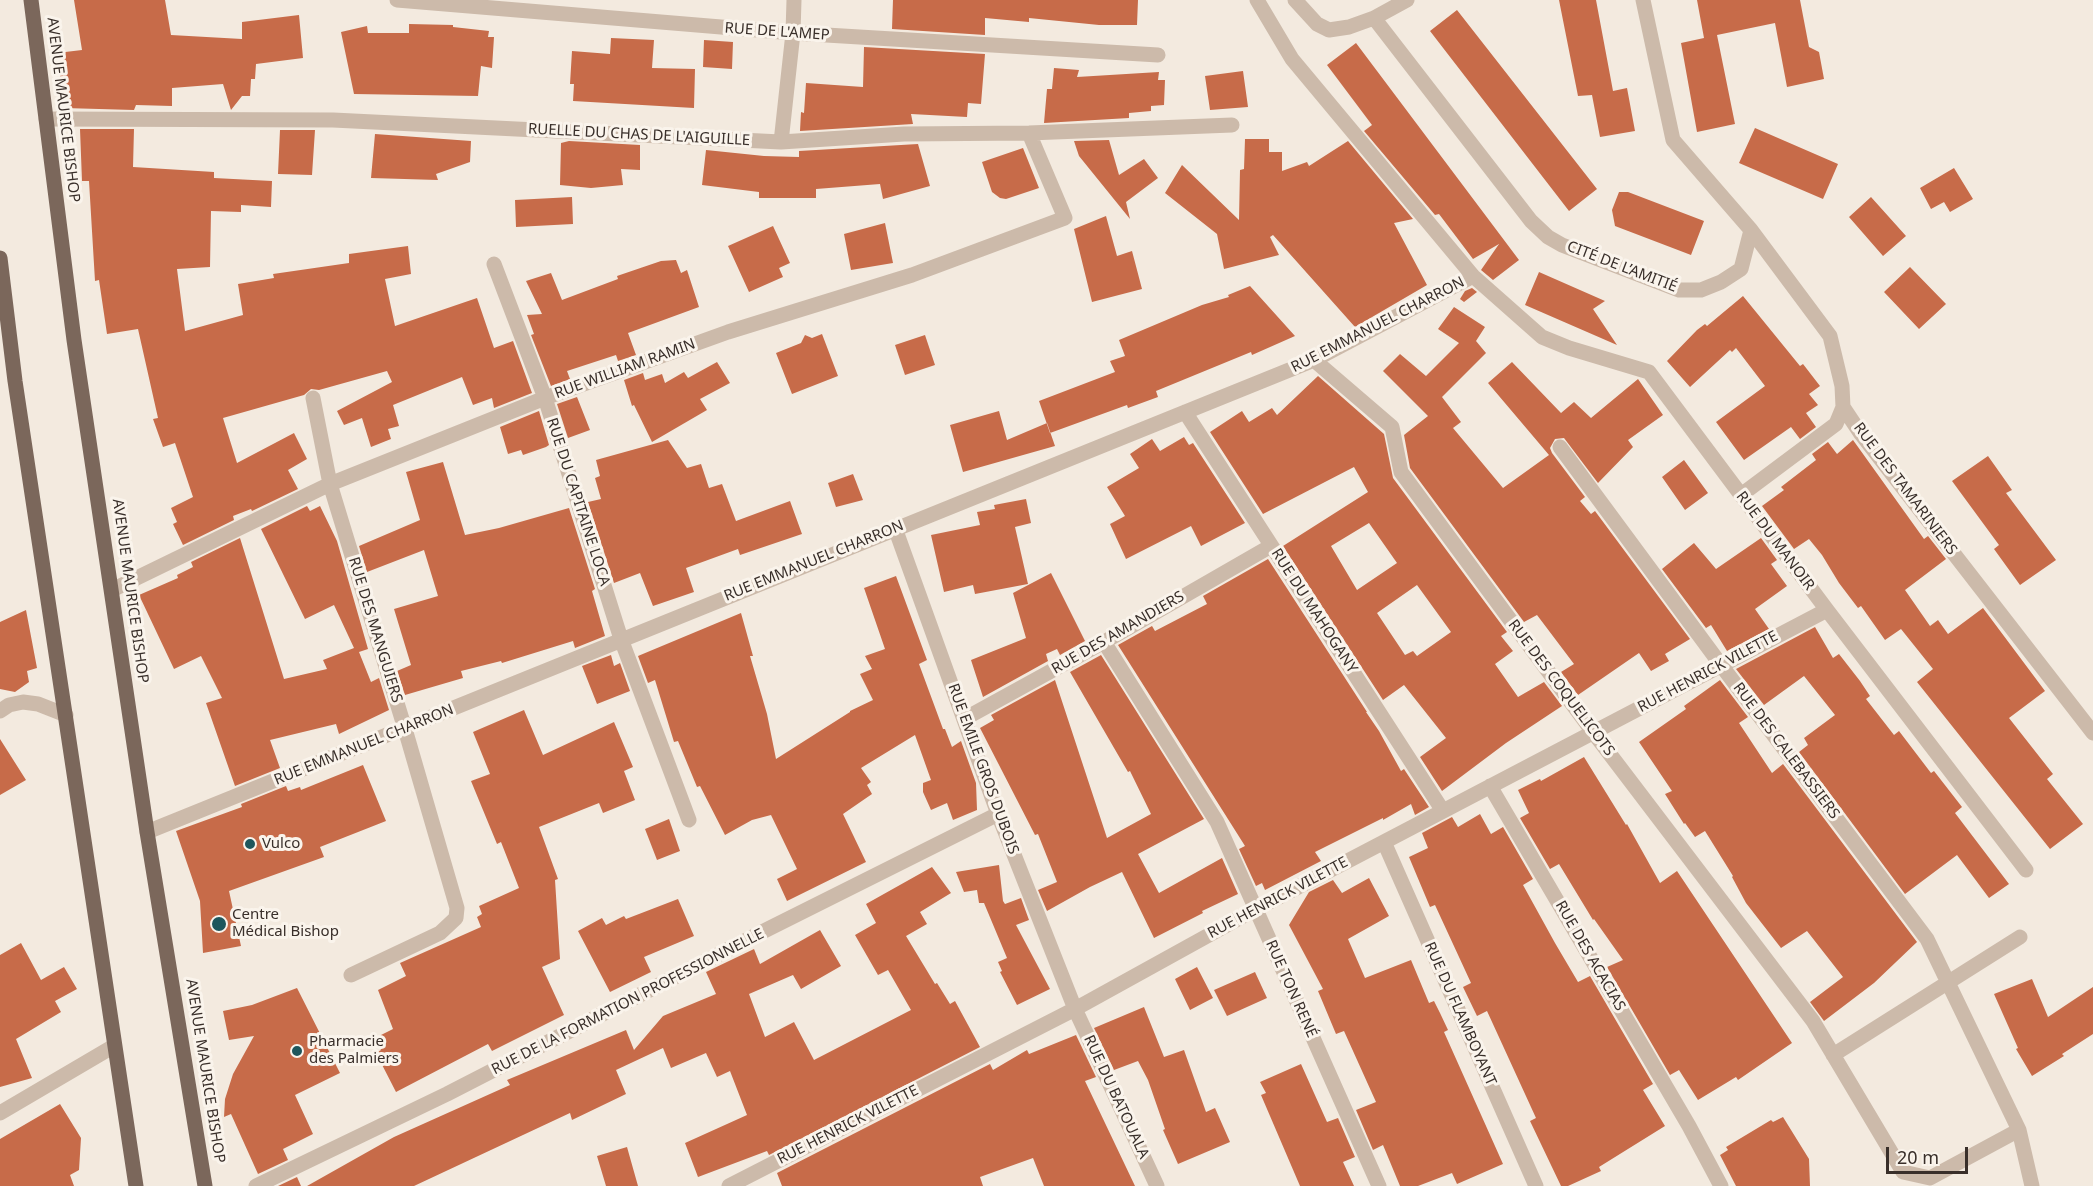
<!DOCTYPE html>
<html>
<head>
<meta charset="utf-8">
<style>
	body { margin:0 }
	#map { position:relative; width:2093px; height:1186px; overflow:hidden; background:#f3eadf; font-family:"Noto Sans",sans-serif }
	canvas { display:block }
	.scale { position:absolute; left:1886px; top:1147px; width:82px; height:27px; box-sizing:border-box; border:3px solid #392f2a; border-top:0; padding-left:8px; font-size:18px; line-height:21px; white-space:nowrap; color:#392f2a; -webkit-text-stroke:4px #faf4ec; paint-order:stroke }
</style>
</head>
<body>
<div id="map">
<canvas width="2093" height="1186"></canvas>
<div class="scale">20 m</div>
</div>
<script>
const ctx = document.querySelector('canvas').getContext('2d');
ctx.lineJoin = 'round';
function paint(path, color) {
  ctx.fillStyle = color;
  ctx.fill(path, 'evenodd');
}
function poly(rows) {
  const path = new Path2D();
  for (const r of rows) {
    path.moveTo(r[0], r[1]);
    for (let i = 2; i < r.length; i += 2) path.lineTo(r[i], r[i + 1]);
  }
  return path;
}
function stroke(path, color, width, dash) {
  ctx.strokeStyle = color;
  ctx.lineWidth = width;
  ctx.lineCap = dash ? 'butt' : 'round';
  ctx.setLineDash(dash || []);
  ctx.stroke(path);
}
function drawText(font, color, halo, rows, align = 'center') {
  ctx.font = font + ' "Noto Sans",sans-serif';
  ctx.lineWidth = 6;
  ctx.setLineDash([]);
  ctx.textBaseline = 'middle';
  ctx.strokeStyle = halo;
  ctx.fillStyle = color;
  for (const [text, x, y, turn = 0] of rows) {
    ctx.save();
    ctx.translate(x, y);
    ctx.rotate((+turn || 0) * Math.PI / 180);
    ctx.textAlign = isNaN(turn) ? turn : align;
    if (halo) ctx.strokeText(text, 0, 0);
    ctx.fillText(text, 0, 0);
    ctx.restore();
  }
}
const building = poly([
	[74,0,165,0,171,35,242,39,242,22,299,15,303,58,256,64,255,79,251,79,250,96,242,96,231,110,223,84,172,88,172,106,136,105,134,110,64,108,57,53,82,50],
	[893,0,1138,0,1137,25,1099,25,1029,18,1029,22,985,18,985,35,892,29],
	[1559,0,1596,0,1613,91,1627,88,1635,131,1600,137,1592,95,1578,96],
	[1697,0,1800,0,1809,47,1819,52,1824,79,1787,87,1775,23,1717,35,1735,124,1697,132,1681,43,1704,38],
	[1457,10,1597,189,1569,211,1430,31],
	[409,24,453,25,453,27,489,31,488,37,494,37,492,68,481,66,478,96,354,94,341,32,367,26,368,33,409,33],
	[611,38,654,40,652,68,695,69,694,108,573,101,574,84,570,84,572,51,610,54],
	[704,40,733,42,732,69,703,67],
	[1356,43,1519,260,1493,280,1481,270,1499,244,1473,259,1439,214,1435,215,1364,131,1372,125,1327,65],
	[864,47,985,54,981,104,968,103,967,117,911,114,913,124,800,131,801,112,804,113,806,83,863,87],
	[1054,68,1079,70,1077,77,1159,72,1158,80,1165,80,1164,105,1151,106,1151,111,1129,113,1129,118,1044,123,1047,89,1052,89],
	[1243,71,1248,107,1210,110,1205,76],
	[1755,128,1838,164,1823,199,1739,163],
	[80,129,134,129,133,167,214,172,214,178,272,181,271,207,241,205,241,212,211,211,210,267,177,269,185,331,243,315,238,284,274,278,273,274,349,263,349,254,408,246,411,274,385,279,395,326,477,298,494,348,513,341,532,393,494,408,492,398,473,405,462,377,393,405,399,426,388,429,391,439,371,447,362,418,344,425,337,411,392,382,387,371,319,390,311,389,304,395,223,418,237,463,294,433,307,459,288,470,298,489,252,511,251,509,233,516,234,520,183,545,173,524,177,522,171,508,193,497,175,443,163,447,153,419,158,418,138,329,107,334,99,280,95,281,89,181,82,181],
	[280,130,315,130,312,175,278,174],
	[375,134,471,141,470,162,436,174,438,180,371,178],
	[1245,139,1269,139,1269,152,1282,152,1282,171,1307,162,1309,166,1348,141,1413,219,1394,223,1427,285,1355,327,1273,235,1270,237,1279,255,1224,269,1217,234,1165,193,1182,165,1239,220,1240,170,1244,169],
	[1109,140,1119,175,1144,159,1158,178,1126,202,1130,219,1079,156,1074,141],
	[569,141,640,145,640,170,621,169,623,185,591,188,560,185,561,143],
	[918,144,930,186,883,199,880,184,816,189,816,198,759,198,759,192,702,185,706,150,764,156,799,157,799,151],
	[1023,148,1039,188,1006,199,1000,198,992,192,982,162],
	[1954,168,1973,199,1950,212,1944,202,1931,209,1920,188],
	[1619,192,1628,192,1704,221,1691,255,1615,226,1612,210],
	[572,197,573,224,516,227,515,200],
	[1871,197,1906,236,1883,256,1849,217],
	[1106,216,1117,256,1132,251,1142,289,1092,302,1074,229],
	[885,223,893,263,851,270,844,234],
	[773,226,790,263,779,268,783,277,749,292,728,246],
	[676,260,681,273,687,270,699,307,628,333,636,355,618,361,616,355,567,371,570,379,551,386,531,335,534,334,527,315,542,314,526,281,551,273,562,300,618,279,617,276,661,261],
	[1910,267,1946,304,1919,329,1884,292],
	[1539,272,1605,301,1593,309,1617,345,1525,305],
	[1250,286,1295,336,1252,355,1251,352,1156,391,1158,397,1128,408,1127,405,1050,433,1039,401,1115,372,1110,361,1125,356,1119,340,1202,305,1229,297,1228,295],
	[1472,288,1477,292,1464,302,1460,299,1465,291],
	[1743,296,1800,366,1803,364,1820,386,1809,394,1818,405,1806,413,1816,427,1800,439,1791,427,1744,460,1716,422,1765,386,1736,348,1732,352,1730,350,1690,387,1667,361,1697,330,1705,324,1707,326],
	[1454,307,1485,327,1476,341,1486,353,1442,397,1461,422,1453,428,1503,488,1549,455,1488,383,1512,362,1561,413,1574,402,1591,418,1638,379,1663,415,1628,440,1633,447,1598,483,1564,438,1555,439,1550,448,1552,453,1585,497,1580,501,1591,514,1595,511,1690,639,1665,654,1669,661,1651,671,1639,653,1578,695,1561,672,1574,664,1537,615,1524,622,1410,468,1404,435,1428,416,1383,371,1400,354,1426,376,1459,343,1438,329],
	[822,334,838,376,792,394,776,353,801,343,805,335,812,338],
	[925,335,935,365,905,375,895,345],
	[717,362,730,383,700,399,707,410,652,442,634,405,632,406,624,380,643,373,645,380,662,374,665,383,684,372,688,378],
	[1318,376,1384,434,1393,478,1507,632,1501,636,1513,651,1495,664,1518,697,1544,682,1562,706,1506,743,1442,791,1420,757,1446,738,1404,685,1383,700,1283,546,1368,492,1354,467,1263,514,1210,432,1242,411,1249,422,1272,408,1277,415],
	[1369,523,1397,563,1357,590,1331,546],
	[1417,585,1451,632,1417,656,1413,651,1405,655,1377,613],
	[577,397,590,430,568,438,557,404],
	[539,411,549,445,546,447,523,455,521,450,508,454,500,427],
	[999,411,1007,440,1047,423,1055,446,963,472,950,425],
	[1184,437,1189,445,1193,443,1245,523,1201,546,1191,526,1126,559,1110,524,1125,516,1107,487,1139,468,1130,454,1152,439,1160,451],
	[668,440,687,468,701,464,709,488,722,484,736,521,790,501,802,534,740,555,738,549,686,568,694,592,653,606,640,573,614,583,588,502,601,499,595,478,600,476,596,460],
	[1853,440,1924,539,1928,536,1946,559,1905,590,1930,626,1938,620,1948,634,1983,608,2045,691,2009,718,2053,774,2047,779,2083,824,2050,849,1917,682,1933,669,1901,629,1885,640,1861,606,1858,608,1839,583,1822,555,1809,539,1794,549,1762,506,1784,490,1781,487,1816,460,1812,454,1828,442,1837,454],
	[1988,456,2012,490,2006,493,2056,560,2020,585,1994,549,1999,545,1952,481],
	[1684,460,1708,493,1685,510,1662,477],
	[443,462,465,535,499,528,569,508,595,589,592,591,605,636,575,648,573,641,502,663,501,661,461,671,463,678,405,695,397,671,411,665,394,609,438,596,424,550,367,572,359,546,420,520,406,472],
	[853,474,863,500,836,507,828,483],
	[1026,499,1031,523,1015,527,1028,584,975,594,973,585,944,592,931,535,980,525,977,512,995,509,994,505],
	[307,506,310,511,320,506,337,541,368,649,359,652,371,682,379,678,389,710,339,734,336,724,270,740,280,768,235,786,206,703,222,698,201,656,174,669,139,595,178,578,177,575,193,567,191,562,240,538,284,679,327,669,323,660,354,648,334,605,305,619,261,529],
	[1761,538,1777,560,1771,564,1787,586,1755,609,1769,629,1727,651,1711,625,1706,628,1662,569,1694,543,1716,569],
	[1268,559,1367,712,1366,712,1379,731,1401,771,1404,769,1429,807,1415,815,1411,804,1383,820,1383,818,1315,852,1321,861,1265,890,1262,883,1256,886,1239,849,1245,846,1118,645,1152,626,1155,631,1207,604,1203,596],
	[1051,573,1085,641,1060,655,1057,649,1046,654,1048,661,983,697,971,660,1026,638,1013,593],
	[896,576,927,660,919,664,943,729,945,729,952,747,961,741,976,783,977,810,953,820,947,803,931,810,923,792,923,783,931,780,915,735,861,768,871,782,867,785,872,794,843,814,866,862,787,901,777,879,797,869,771,815,752,820,725,835,700,786,697,787,678,741,674,742,655,680,648,683,638,656,741,613,753,656,750,656,767,714,776,759,850,712,850,711,873,700,860,674,872,669,865,656,885,649,864,588],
	[26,610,37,668,27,671,29,682,15,692,0,689,0,622],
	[1815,627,1833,658,1839,654,1860,681,1870,696,1866,699,1894,735,1899,731,1931,773,1934,771,1962,807,1955,813,2009,884,1989,898,1957,855,1905,894,1799,752,1808,745,1804,738,1835,715,1804,676,1764,705,1736,669],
	[611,655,614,666,620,663,630,691,597,704,582,666],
	[1101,655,1204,819,1138,854,1159,893,1222,858,1238,894,1202,911,1203,913,1154,938,1122,872,1090,887,1047,911,1038,890,1057,882,1038,834,1035,835,980,728,994,720,991,715,1055,680,1107,838,1151,814,1130,771,1128,772,1070,672],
	[1720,680,1748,717,1739,723,1772,773,1783,764,1917,942,1874,983,1824,1021,1810,1002,1843,977,1807,931,1781,948,1746,903,1732,877,1733,876,1705,831,1695,837,1685,823,1684,824,1665,794,1672,791,1639,742,1686,709,1684,706],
	[524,710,543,755,614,722,633,767,624,771,635,800,603,813,599,803,539,827,558,879,555,880,560,959,542,967,564,1015,492,1051,488,1044,396,1092,376,1053,381,1050,375,1038,393,1029,378,990,406,976,400,963,481,927,477,917,482,914,479,906,519,888,501,842,497,844,471,781,490,774,473,732],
	[0,739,26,780,0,795],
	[1584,757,1626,825,1627,824,1660,883,1677,871,1792,1043,1738,1080,1736,1077,1698,1100,1679,1070,1670,1075,1607,967,1623,960,1594,919,1593,920,1559,864,1550,869,1520,818,1529,813,1518,790,1540,779,1541,781],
	[363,765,386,821,320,847,324,857,229,891,241,946,203,953,200,901,176,831,242,807,241,804,286,786,288,791,300,787,301,790],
	[1480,814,1491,834,1503,827,1533,879,1523,885,1555,943,1578,982,1590,976,1653,1084,1643,1090,1665,1126,1599,1167,1601,1171,1568,1186,1561,1186,1530,1121,1536,1118,1487,1011,1477,1016,1463,987,1471,983,1435,905,1430,907,1409,857,1428,848,1422,833,1452,817,1458,827],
	[669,819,680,851,657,860,645,829],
	[999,865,1003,901,1005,904,1021,898,1029,920,1016,925,1050,989,1017,1005,1000,972,1002,971,998,962,1007,958,984,903,979,903,977,890,964,892,956,872],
	[932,867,951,893,920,912,927,924,906,936,935,984,937,983,950,1004,955,1001,980,1047,769,1155,767,1151,698,1177,685,1143,747,1115,730,1071,717,1077,706,1053,671,1068,663,1048,616,1070,626,1094,572,1120,570,1113,414,1186,307,1186,394,1137,510,1085,507,1080,626,1030,634,1050,663,1016,716,994,706,972,754,949,760,964,820,930,841,966,801,989,793,975,749,994,765,1037,794,1022,814,1060,911,1010,888,970,878,975,855,935,876,923,866,904],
	[1369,878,1389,916,1348,939,1365,978,1411,960,1429,1003,1434,1001,1440,1013,1448,1030,1444,1032,1503,1164,1457,1184,1452,1173,1418,1186,1400,1186,1383,1145,1373,1150,1356,1110,1376,1102,1344,1031,1336,1034,1318,991,1323,989,1289,925,1309,892,1333,880,1342,893],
	[678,899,694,936,644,957,651,972,610,992,578,931,602,918,606,925,624,916,626,919],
	[21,943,41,980,64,967,77,989,55,1001,61,1012,16,1039,32,1078,0,1087,0,955],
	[1197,967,1213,998,1190,1010,1175,979],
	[1255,972,1267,998,1227,1016,1214,990],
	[2032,979,2048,1017,2093,987,2093,1034,2062,1054,2064,1056,2032,1076,2016,1049,2018,1048,1994,994],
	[297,988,340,1073,295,1095,313,1134,283,1149,288,1160,258,1174,231,1114,224,1117,225,1099,233,1074,254,1036,229,1040,223,1011,252,1005],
	[1144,1007,1164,1057,1184,1050,1206,1112,1215,1108,1230,1142,1178,1164,1163,1130,1165,1129,1148,1080,1138,1061,1114,1070,1094,1028],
	[1076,1035,1096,1077,1085,1081,1135,1186,1044,1186,1033,1158,980,1177,983,1186,782,1186,777,1173,990,1064,993,1070,1027,1050,1029,1054],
	[1301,1064,1327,1122,1338,1118,1355,1157,1343,1162,1354,1186,1300,1186,1261,1095,1266,1093,1260,1082],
	[60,1104,81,1138,79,1170,70,1175,74,1186,0,1186,0,1139],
	[1783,1117,1809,1159,1810,1186,1736,1186,1720,1155,1728,1150,1726,1147,1771,1120,1773,1122],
	[627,1147,638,1186,606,1186,597,1156],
	[297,1177,301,1186,278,1186]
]);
const minor = poly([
	[397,0,793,33,1158,55],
	[1257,0,1292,59,1473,276,1542,337,1569,348,1649,372,1827,610,2026,870],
	[1295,0,1317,24,1329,30,1349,27,1374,18],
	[1407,0,1374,18,1531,221,1548,237,1562,245,1679,290,1701,290,1721,282,1741,269,1751,230,1673,140,1643,0],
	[46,119,333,120,781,142,904,134,1029,133,1232,125],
	[781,142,793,33,794,0],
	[1751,230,1830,336,1842,386,1843,407,1861,434,2093,733],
	[494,264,545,398,621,639,689,820],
	[1314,360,1392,427,1401,472,1593,732,1813,1021,1903,1172,1930,1178,2019,1130],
	[313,398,330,484,405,729,457,908,456,918,440,933,351,975],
	[1185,412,1443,811],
	[1560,447,1721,665,1927,939,2019,1130,2032,1186],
	[1741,495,1836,424,1843,407],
	[895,528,998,814,1075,1009,1157,1186],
	[112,590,330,484,545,398,728,332,912,275,1065,218,1029,133],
	[1104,642,1217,822,1379,1186],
	[0,711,9,705,23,702,38,704,66,715],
	[964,719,1104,642,1271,546],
	[1490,786,1689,1126,1721,1186],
	[147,832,1314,360,1473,276],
	[1384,842,1536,1186],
	[1833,1055,2020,937],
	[0,1113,114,1046],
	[256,1186,447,1094,768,929,998,814],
	[729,1186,1075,1009,1256,909,1827,610]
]);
const primary = poly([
	[31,0,74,340,147,832,205,1186],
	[0,258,15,381,136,1186]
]);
const markers = [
	[250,844,6,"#1e565c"],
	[219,924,8,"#1e565c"],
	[297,1051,6,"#1e565c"]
];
const streetNames = [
	["RUE DE L'AMEP",777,32,4],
	["AVENUE MAURICE BISHOP",63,110,83],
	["RUELLE DU CHAS DE L'AIGUILLE",639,135,3],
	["CITÉ DE L’AMITIÉ",1622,267,21],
	["RUE EMMANUEL CHARRON",1378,325,-27],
	["RUE WILLIAM RAMIN",625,369,-20],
	["RUE DES TAMARINIERS",1905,489,53],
	["RUE DU CAPITAINE LOCA",578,502,72],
	["RUE DU MANOIR",1775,541,53],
	["RUE EMMANUEL CHARRON",814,561,-22],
	["AVENUE MAURICE BISHOP",130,591,82],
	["RUE DU MAHOGANY",1314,611,57],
	["RUE DES MANGUIERS",375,630,73],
	["RUE DES AMANDIERS",1118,633,-30],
	["RUE HENRICK VILETTE",1708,672,-28],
	["RUE DES COQUELICOTS",1561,688,53],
	["RUE EMMANUEL CHARRON",364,745,-22],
	["RUE DES CALEBASSIERS",1786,751,53],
	["RUE EMILE GROS DUBOIS",983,769,70],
	["RUE HENRICK VILETTE",1278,898,-28],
	["RUE DES ACACIAS",1590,956,60],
	["RUE TON RENÉ",1291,989,66],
	["RUE DE LA FORMATION PROFESSIONNELLE",628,1002,-27],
	["RUE DU FLAMBOYANT",1460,1014,66],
	["AVENUE MAURICE BISHOP",205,1071,81],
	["RUE DU BATOUALA",1116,1097,65],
	["RUE HENRICK VILETTE",848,1125,-27]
];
const poiNames = [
	["Vulco",262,844],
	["Centre",232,915],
	["Médical Bishop",232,932],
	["Pharmacie",309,1042],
	["des Palmiers",309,1059]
];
paint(building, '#c76b49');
stroke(minor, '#ccbaaa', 15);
stroke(primary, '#7b675b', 15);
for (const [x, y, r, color] of markers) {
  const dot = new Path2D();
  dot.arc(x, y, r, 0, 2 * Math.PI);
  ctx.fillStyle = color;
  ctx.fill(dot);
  stroke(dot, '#faf4ec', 2);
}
drawText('15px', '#392f2a', '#faf4ec', streetNames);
drawText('15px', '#392f2a', '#faf4ec', poiNames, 'left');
</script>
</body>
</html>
